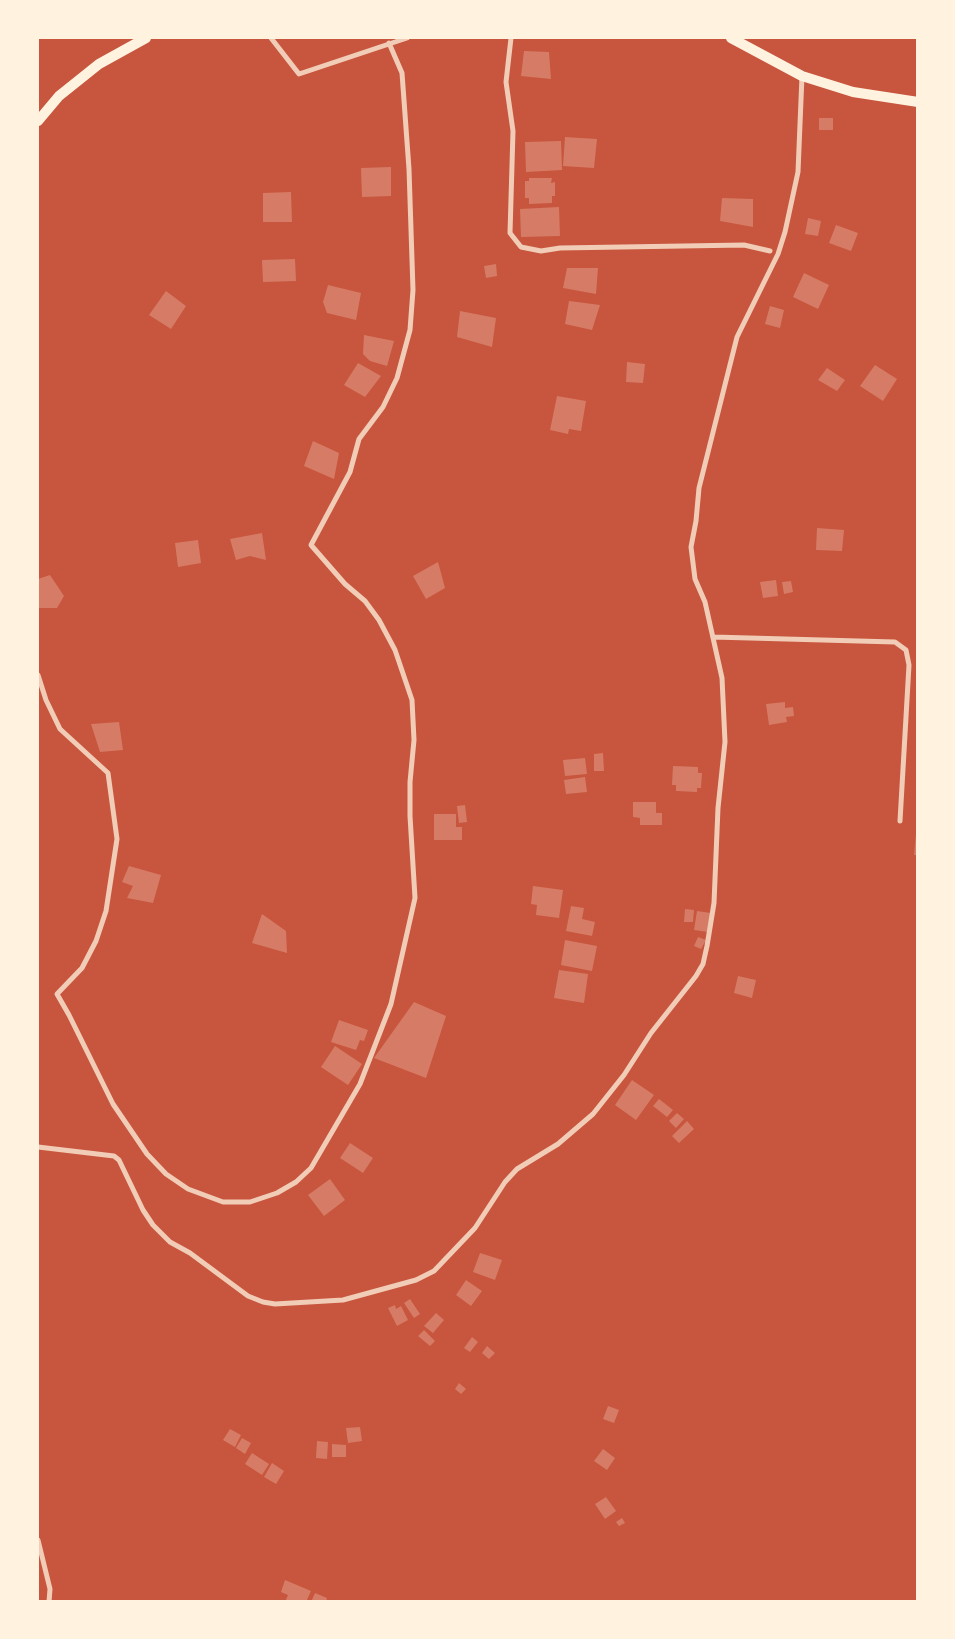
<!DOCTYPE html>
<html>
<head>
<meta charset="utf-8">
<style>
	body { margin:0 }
	#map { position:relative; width:955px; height:1639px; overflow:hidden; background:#c8553d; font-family:"Noto Serif",serif }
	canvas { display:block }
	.frame { position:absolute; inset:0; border:39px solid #fff3e0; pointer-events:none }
</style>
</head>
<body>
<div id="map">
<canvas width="955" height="1639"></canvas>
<div class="frame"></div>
</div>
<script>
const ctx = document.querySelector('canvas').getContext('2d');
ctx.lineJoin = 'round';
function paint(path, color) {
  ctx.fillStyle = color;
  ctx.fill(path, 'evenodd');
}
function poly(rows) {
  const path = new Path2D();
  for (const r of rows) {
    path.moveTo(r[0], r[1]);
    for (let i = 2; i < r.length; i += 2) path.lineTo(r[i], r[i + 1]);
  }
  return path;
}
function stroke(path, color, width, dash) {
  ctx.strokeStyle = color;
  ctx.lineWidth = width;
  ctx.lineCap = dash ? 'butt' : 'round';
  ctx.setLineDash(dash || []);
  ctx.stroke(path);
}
const building = poly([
	[524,51,549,52,551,79,521,76],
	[819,118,833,118,833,130,819,130],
	[565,137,597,139,594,168,563,166],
	[561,141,562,170,526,172,525,142],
	[391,167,391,196,362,197,361,168],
	[529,178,552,178,551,183,555,182,555,196,552,196,552,203,529,204,529,198,525,198,525,181,529,181],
	[291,192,292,222,263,222,263,193],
	[722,198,753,199,753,227,720,221],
	[559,207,560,236,521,237,520,209],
	[808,218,821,221,818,236,805,234],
	[836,225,858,233,851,251,829,243],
	[295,259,296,281,263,282,262,260],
	[496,264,497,276,486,278,484,266],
	[567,268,598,268,596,294,563,288],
	[804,273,829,285,818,309,793,297],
	[328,285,361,293,356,320,327,313,323,302],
	[166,291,186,306,171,329,149,315],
	[569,301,600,305,592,330,565,324],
	[770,306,784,310,780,328,765,324],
	[460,311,496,318,492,347,457,337],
	[364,335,394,341,387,366,370,361,363,354],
	[627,362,645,364,643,383,626,382],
	[358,363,381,376,365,397,344,385],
	[875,365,897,379,883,401,860,386],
	[827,368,845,380,837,391,818,380],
	[557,396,586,401,581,431,569,429,568,434,550,430],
	[313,441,339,453,334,479,304,466],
	[817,528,844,530,842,551,816,550],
	[262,533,266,560,250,556,236,560,230,539],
	[198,540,201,563,178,567,175,543],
	[438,562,445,588,426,599,413,576],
	[50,575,64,596,57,608,38,608,38,579],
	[776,580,778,596,763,598,760,582],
	[791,581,793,592,784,594,782,582],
	[785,702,785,708,793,707,794,716,786,717,787,722,769,725,766,704],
	[119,722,123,750,100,752,91,724],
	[603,753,604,771,594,771,594,754],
	[585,758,587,774,565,776,563,760],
	[673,766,698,767,698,773,702,773,701,788,697,788,697,792,676,791,676,785,672,785],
	[585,777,587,792,566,794,564,780],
	[633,802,656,802,656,813,662,813,662,825,640,825,640,818,633,817],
	[465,805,467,822,459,823,457,806],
	[434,814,456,814,456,827,462,827,462,840,434,840],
	[916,834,918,834,918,855,914,855],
	[129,866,161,875,153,903,127,898,133,886,122,882],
	[533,886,563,890,559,918,536,915,537,905,531,904],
	[571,906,584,908,582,919,595,922,592,936,566,931],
	[685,909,694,910,693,922,684,922],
	[697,911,711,913,708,932,694,930],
	[262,914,286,931,287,953,252,943],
	[698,937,706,940,701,949,694,946],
	[565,940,597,946,592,971,561,965],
	[559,970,588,974,584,1003,554,998],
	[738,976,756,980,752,998,734,993],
	[414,1002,446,1016,426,1078,374,1058],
	[339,1020,368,1030,364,1041,360,1040,356,1050,331,1042],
	[335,1046,362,1064,348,1085,321,1067],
	[632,1080,654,1095,636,1120,615,1105],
	[659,1099,673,1110,667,1117,653,1106],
	[677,1113,684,1119,676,1128,669,1121],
	[687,1121,694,1129,679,1143,672,1136],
	[350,1143,373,1158,363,1173,340,1158],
	[330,1179,345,1200,324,1216,308,1195],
	[480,1253,502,1260,495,1280,473,1272],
	[466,1280,482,1291,471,1306,456,1295],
	[410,1299,420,1314,414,1318,404,1303],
	[395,1305,396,1309,401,1306,408,1320,397,1326,388,1308],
	[436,1313,444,1320,433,1333,424,1326],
	[424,1330,435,1341,430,1346,418,1336],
	[472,1337,478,1342,470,1352,464,1348],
	[487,1346,495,1353,489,1359,482,1353],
	[459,1383,466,1389,461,1394,455,1389],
	[608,1406,619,1410,614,1423,603,1419],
	[360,1427,362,1441,348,1443,346,1428],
	[230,1429,241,1435,235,1447,223,1440],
	[242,1438,251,1443,245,1454,236,1448],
	[317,1441,328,1442,327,1459,316,1458],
	[332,1444,346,1445,346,1457,332,1457],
	[603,1449,615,1458,607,1470,594,1461],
	[252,1453,269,1464,262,1475,245,1464],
	[272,1463,284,1471,276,1484,264,1477],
	[606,1497,616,1511,605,1519,595,1504],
	[622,1518,625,1523,619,1526,616,1522],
	[285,1580,311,1591,306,1602,285,1602,288,1595,281,1592],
	[315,1593,327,1598,326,1602,311,1602]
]);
const minor = poly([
	[271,38,299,74,407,38],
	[511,38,506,82,513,131,510,233,521,247,541,251,560,248,744,245,770,251],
	[713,637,895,642,906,650,909,665,900,821],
	[38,675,46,700,60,729,108,773,117,839,106,911,96,941,82,968,57,994,69,1015,113,1104,147,1154,166,1174,188,1189,223,1202,250,1202,277,1193,296,1182,311,1168,360,1084,391,1004,415,898,410,816,410,782,414,740,412,700,395,650,379,620,365,601,345,584,311,545,350,472,359,439,383,407,397,378,410,330,413,290,409,169,402,73,389,43],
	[38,1147,114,1156,119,1160,143,1210,153,1225,170,1242,190,1253,248,1296,263,1302,275,1304,343,1300,416,1280,434,1271,475,1228,505,1182,517,1169,558,1144,593,1114,624,1075,651,1033,696,976,703,964,707,946,714,903,718,808,725,742,722,678,705,602,695,579,691,547,696,521,699,488,737,337,778,254,785,232,798,172,802,76],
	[38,1540,50,1589,49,1602]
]);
const secondary = poly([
	[731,38,802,76,853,92,918,102],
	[38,121,59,96,99,64,146,38]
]);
paint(building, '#d67c66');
stroke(minor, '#f1ccb7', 5);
stroke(secondary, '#fff3e0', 10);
</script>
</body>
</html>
